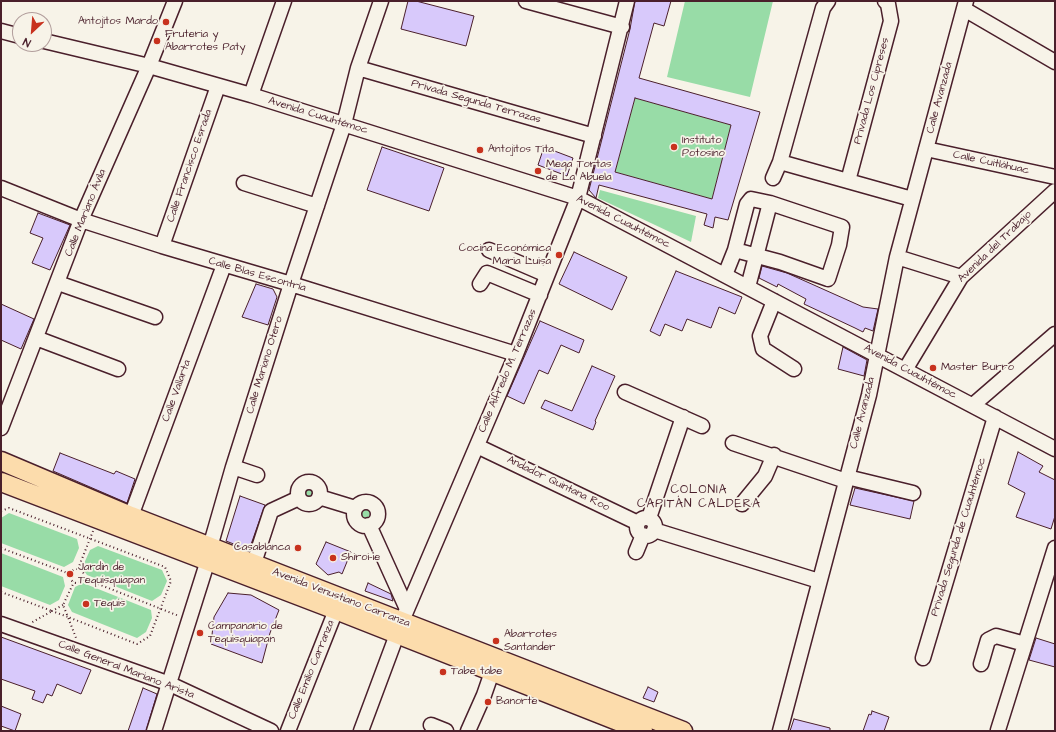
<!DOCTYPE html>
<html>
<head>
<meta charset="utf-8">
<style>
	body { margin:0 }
	#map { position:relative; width:1056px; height:732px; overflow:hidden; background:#f7f3e8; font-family:"Architects Daughter",sans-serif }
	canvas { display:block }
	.frame { position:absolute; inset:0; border:2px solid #4a1f2b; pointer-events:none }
	.north { position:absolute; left:12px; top:12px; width:40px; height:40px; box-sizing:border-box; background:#f7f3e8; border:1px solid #b29e9c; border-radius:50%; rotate:206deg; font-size:11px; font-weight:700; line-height:16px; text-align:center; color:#4a1f2b }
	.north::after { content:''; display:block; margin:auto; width:14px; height:18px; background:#c8321e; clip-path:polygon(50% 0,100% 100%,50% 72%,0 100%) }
</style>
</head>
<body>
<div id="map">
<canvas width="1056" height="732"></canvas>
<div class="frame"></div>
<div class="north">N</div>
</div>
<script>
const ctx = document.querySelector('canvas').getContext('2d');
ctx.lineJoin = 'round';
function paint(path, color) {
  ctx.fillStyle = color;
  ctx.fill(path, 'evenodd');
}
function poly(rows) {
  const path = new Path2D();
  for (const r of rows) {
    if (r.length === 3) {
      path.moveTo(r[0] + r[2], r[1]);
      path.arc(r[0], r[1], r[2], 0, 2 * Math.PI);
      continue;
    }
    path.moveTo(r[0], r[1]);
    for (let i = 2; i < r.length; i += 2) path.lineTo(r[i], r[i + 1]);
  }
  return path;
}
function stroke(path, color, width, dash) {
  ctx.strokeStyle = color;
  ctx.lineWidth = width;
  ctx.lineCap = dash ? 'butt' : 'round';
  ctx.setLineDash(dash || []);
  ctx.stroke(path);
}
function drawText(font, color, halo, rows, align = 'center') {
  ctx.font = font + ' "Architects Daughter",sans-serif';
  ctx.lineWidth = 3.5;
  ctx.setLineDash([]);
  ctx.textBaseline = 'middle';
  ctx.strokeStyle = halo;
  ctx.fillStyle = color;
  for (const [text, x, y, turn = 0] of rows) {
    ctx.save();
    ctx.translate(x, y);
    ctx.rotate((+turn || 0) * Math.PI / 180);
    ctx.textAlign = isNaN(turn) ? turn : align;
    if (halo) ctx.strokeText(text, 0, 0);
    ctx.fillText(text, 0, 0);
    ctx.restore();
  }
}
const green = poly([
	[685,1,773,1,750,97,667,77],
	[635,98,731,125,712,199,615,172],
	[600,190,696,216,691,242,598,198],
	[309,493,9],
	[366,513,9],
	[9,513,77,539,79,548,73,562,64,567,1,543,1,518],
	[98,546,162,570,167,581,161,595,152,601,87,575,82,568,90,550],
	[1,553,63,577,65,586,59,600,50,605,1,586],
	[83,583,151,610,152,618,146,632,137,638,72,612,68,605,75,587]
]);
const building = poly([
	[408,1,416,1,474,16,466,46,401,29,408,1],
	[635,1,671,1,664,26,654,23,639,78,760,112,728,220,715,217,713,228,704,225,707,214,599,185,596,198,589,190,630,29,635,1],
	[635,98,731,125,712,199,615,172,635,98],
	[382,147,444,168,429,211,367,190,382,147],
	[544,147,573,158,567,176,538,165,544,147],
	[38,213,70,225,50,270,32,263,43,238,30,233,38,213],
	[574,252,627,277,612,310,559,284,574,252],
	[762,266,787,273,863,307,878,309,873,331,865,328,863,332,855,328,804,304,806,299,778,284,777,287,759,278,762,266],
	[676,271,742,297,735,314,719,307,711,328,687,319,682,331,665,324,660,336,650,331,676,271],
	[256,284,273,289,277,297,268,325,242,317,256,284],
	[1,304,34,319,21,349,1,340,1,304],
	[540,321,584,340,579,353,561,345,548,374,539,370,524,404,507,396,540,321],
	[843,347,867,360,864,376,838,369,843,347],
	[592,366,615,376,595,421,596,422,593,430,541,408,545,400,572,411,592,366],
	[1018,452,1043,466,1039,472,1055,480,1055,516,1051,529,1016,517,1025,493,1008,484,1018,452],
	[60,453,114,474,116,471,135,479,127,503,53,471,60,453],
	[855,488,914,501,910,519,850,505,855,488],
	[240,496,265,505,249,550,226,541,240,496],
	[326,542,351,552,342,574,339,572,328,575,316,564,326,542],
	[368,583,391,594,393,601,365,591,368,583],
	[228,593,251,595,279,610,270,633,262,663,211,644,214,617,228,593],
	[1,637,91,670,81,694,57,684,52,696,47,694,43,703,32,699,35,691,1,679,1,637],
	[1036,638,1055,644,1055,667,1029,660,1036,638],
	[648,687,658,692,654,702,643,698,648,687],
	[143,688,157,694,146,731,128,731,143,688],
	[1,706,21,714,15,731,1,726,1,706],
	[872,711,889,717,884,731,863,731,869,714,871,715,872,711],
	[794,719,830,728,830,731,790,731,794,719]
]);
const path = poly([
	[1,511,9,508,165,567,171,581,150,636,137,644,68,617,76,638],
	[1,548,70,574],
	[78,569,93,531],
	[77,576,7],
	[83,578,179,616],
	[1,592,52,611,31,623],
	[63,605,52,611,68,617,63,605,74,582]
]);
const minor = poly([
	[526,1,622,27],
	[964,9,1055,62],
	[1,31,20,36],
	[44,41,149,66,251,95,578,198,1055,449],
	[358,68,594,136],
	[251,95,284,1],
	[926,149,1055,177],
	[780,162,912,199],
	[773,178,780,162,823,8,828,1],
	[848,181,891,21,888,4,885,1],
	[244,183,317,206],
	[1,188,81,220,162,246,291,284,516,354],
	[162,246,218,86],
	[489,250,547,275],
	[897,257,961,277],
	[725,275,735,250,747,204,751,199,770,203,842,227,839,245,828,279,780,262,735,250],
	[58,283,155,317],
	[480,284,487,273,540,295],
	[748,287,770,203],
	[774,301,760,336,763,349,794,369],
	[36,338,118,369],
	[905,370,961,277,1055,191],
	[625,392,702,426],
	[973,405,1055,334],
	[1,428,81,220,149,66,175,1],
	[733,443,846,481],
	[477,446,638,523],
	[233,467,257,475],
	[847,477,913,493],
	[309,493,11],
	[319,497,355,508],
	[366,514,12],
	[742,504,765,476,774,455],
	[131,516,224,265],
	[649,518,683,417],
	[646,527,9],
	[369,525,407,609],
	[654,530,819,581],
	[636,552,643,535],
	[254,563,271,511,299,498],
	[1,624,170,684,271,731],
	[923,658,995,417],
	[981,664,988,640,996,636,1025,644],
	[431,725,446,731],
	[998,730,1055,548],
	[154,731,208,560,210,547,233,467,291,284,344,124,358,68,381,1],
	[288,731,336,610],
	[361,731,402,621,516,354,578,198,627,1],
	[468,731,484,695,492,672],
	[780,731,869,395,897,257,966,1]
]);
const major = poly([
	[1,461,131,516,683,731],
	[1,482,336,610,643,731]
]);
const markers = [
	[166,22,4,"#c8321e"],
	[157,41,4,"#c8321e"],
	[674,147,4,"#c8321e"],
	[480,150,4,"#c8321e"],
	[538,171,4,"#c8321e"],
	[559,255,4,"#c8321e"],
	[933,368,4,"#c8321e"],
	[298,548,4,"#c8321e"],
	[333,558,4,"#c8321e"],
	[70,574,4,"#c8321e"],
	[86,604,4,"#c8321e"],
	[200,633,4,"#c8321e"],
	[496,641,4,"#c8321e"],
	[443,672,4,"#c8321e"],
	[488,702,4,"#c8321e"]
];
const poiNames = [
	["Antojitos Mardo",158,22,"right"],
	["Fruteria y",165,35],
	["Abarrotes Paty",165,48],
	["Instituto",682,141],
	["Potosino",682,154],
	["Antojitos Tita",488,150],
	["Mega Tortas",546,165],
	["de La Abuela",546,178],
	["Cocina Económica",551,249,"right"],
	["Maria Luisa",551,262,"right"],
	["Master Burro",941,368],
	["Casablanca",290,548,"right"],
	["Shiroi-ie",341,558],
	["Jardín de",78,568],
	["Tequisquiapan",78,581],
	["Tequis",94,604],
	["Campanario de",208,627],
	["Tequisquiapan",208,640],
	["Abarrotes",504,635],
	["Santander",504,648],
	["Tabe tabe",451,672],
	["Banorte",496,702]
];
const streetNames = [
	["Privada Los Cipreses",872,91,-75],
	["Calle Avanzada",940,98,-75],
	["Privada Segunda Terrazas",476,102,16],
	["Avenida Cuauhtémoc",318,116,17],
	["Calle Cuitláhuac",991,163,12],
	["Calle Francisco Esrada",190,166,-71],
	["Calle Mariano Ávila",86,213,-68],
	["Avenida Cuauhtémoc",623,222,27],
	["Avenida del Trabajo",995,247,-44],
	["Calle Blas Escontría",257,275,16],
	["Calle Mariano Otero",265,365,-73],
	["Calle Alfredo M. Terrazas",508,371,-67],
	["Avenida Cuauhtémoc",910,372,28],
	["Calle Vallarta",177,391,-70],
	["Calle Avanzada",863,413,-76],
	["Andador Quintana Roo",558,484,26],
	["Privada Segunda de Cuauhtémoc",959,537,-73],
	["Avenida Venustiano Carranza",341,598,21],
	["Calle General Mariano Arista",126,670,21],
	["Calle Emilio Carranza",312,670,-68]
];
const neighbourhoodNames = [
	["COLONIA",699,490],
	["CAPITÁN CALDERA",699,504]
];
paint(green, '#98dca7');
paint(building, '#d8c9fb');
stroke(building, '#4a1f2b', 1);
stroke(minor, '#4a1f2b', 17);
stroke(major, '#4a1f2b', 21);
stroke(path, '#4a1f2b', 2, [1, 3]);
stroke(minor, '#f7f3e8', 14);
stroke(major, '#fcdcac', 18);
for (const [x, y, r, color] of markers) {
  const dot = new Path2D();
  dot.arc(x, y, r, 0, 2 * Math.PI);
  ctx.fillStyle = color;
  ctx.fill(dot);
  stroke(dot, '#f7f3e8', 1.5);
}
drawText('11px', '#4a1f2b', '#f7f3e8', poiNames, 'left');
drawText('11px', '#4a1f2b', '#f7f3e8', streetNames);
ctx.letterSpacing = '1px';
drawText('12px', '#4a1f2b', '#f7f3e8', neighbourhoodNames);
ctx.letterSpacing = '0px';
</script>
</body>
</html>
